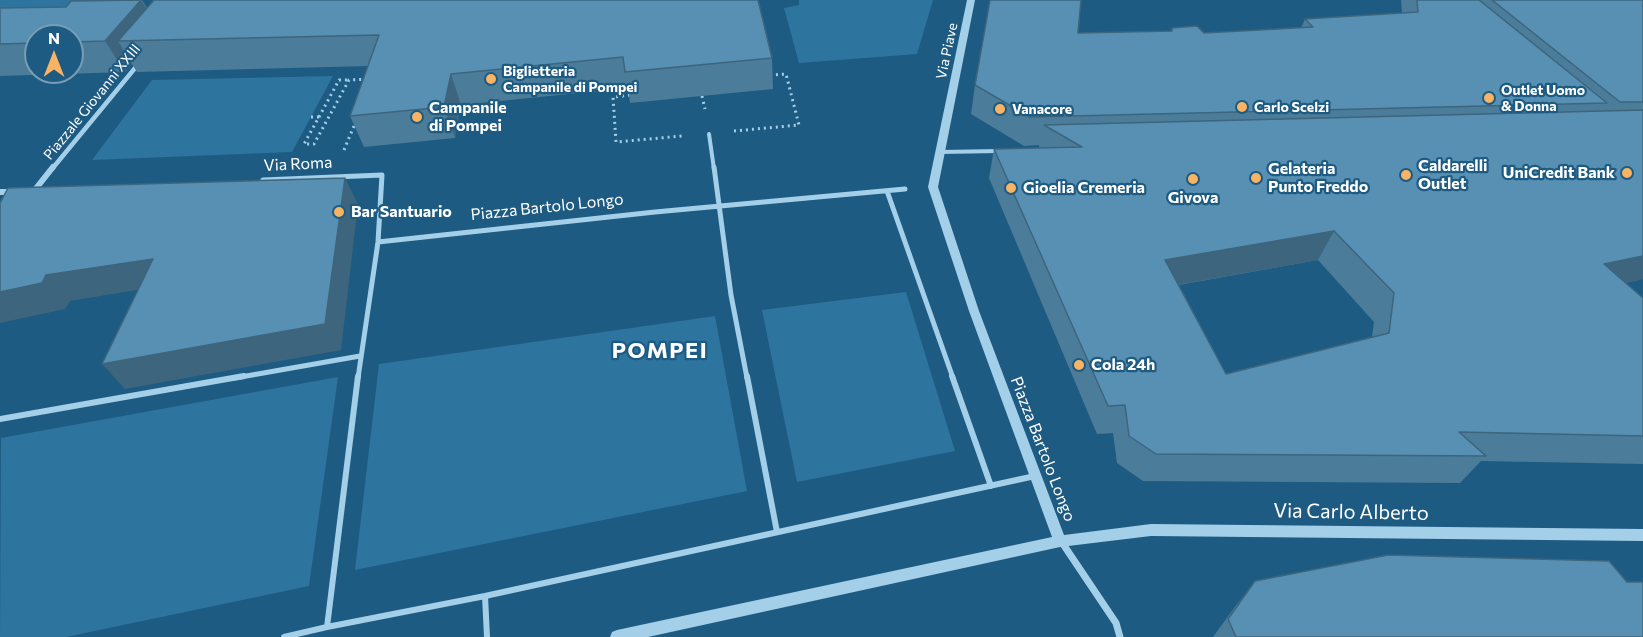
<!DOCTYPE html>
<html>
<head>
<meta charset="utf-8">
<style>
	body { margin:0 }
	#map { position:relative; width:1643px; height:637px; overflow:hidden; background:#1e5b82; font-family:Commissioner,sans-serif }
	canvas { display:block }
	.north { position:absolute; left:24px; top:24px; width:60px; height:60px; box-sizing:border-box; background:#1e5b82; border:2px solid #789db4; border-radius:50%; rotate:0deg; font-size:16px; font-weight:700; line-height:24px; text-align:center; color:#fff }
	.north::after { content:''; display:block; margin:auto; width:21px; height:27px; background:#f8b363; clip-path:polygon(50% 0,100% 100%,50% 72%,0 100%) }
</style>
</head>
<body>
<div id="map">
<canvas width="1643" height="637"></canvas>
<div class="north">N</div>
</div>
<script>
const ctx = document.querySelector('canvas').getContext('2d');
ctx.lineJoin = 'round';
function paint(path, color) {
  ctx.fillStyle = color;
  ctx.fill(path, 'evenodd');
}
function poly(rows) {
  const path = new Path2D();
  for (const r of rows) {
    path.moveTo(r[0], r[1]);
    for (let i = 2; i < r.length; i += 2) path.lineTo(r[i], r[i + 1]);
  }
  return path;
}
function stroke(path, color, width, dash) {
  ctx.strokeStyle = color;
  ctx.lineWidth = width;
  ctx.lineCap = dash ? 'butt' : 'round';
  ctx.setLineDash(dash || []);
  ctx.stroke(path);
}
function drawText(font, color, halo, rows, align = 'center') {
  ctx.font = font + ' Commissioner,sans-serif';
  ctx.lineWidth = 4.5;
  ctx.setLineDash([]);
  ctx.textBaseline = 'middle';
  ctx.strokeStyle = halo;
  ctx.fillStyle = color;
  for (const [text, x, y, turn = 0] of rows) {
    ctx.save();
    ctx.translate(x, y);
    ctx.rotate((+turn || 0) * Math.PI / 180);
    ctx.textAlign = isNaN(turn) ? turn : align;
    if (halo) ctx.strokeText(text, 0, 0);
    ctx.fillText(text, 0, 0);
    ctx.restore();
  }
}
const green = poly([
	[0,0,134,0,0,22],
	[799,0,933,0,917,54,799,63,784,8,799,5],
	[333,76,292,152,92,160,152,80],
	[906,292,955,451,797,482,762,310],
	[715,316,747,491,355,570,379,364],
	[338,377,309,586,66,637,0,637,1,438]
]);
const path = poly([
	[630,95,613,97,616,142,682,136],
	[702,96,705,109],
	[311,117,319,117,304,144,314,144,349,80,369,79],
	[319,117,339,80,349,80],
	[734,131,799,125,786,74,770,75],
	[344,150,356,121]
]);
const pedestrianFar2 = poly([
	[709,134,714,169],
	[940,152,1000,151]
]);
const pedestrianFar1 = poly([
	[714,167,731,295,747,378],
	[263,180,382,175,378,242,358,378],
	[887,191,953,378],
	[378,242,655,212,905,189],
	[235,378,360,356]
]);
const pedestrian = poly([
	[747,376,777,532],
	[952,376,991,486],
	[0,419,244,376],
	[327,627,485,596],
	[284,637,327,627,358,376],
	[487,637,485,596,1035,476]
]);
const minorFar2 = poly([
	[52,169,140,62]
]);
const minorFar1 = poly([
	[34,191,53,167]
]);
const minor = poly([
	[1061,541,1116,623,1120,637]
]);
const tertiary = poly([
	[967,0,975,0,938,187,979,311,1064,535,1151,524,1643,529,1643,541,1151,536,1060,547,648,637,610,637,612,632,617,630,1052,537,969,311,928,187,967,0],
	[0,189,19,189,24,192,19,195,0,195,0,189]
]);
const wall = poly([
	[142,0,147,8,772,58,773,89,630,103,628,88,461,105,455,138,364,147,350,116,368,66,137,72,132,64,125,72,0,76,0,8,66,7],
	[36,36,72,36,72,72,36,72],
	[1401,0,1643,0,1643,279,1625,283,1643,298,1643,464,1481,461,1460,483,1143,481,1117,463,1113,433,1097,434,989,178,994,149,1039,148,1039,145,1024,146,971,114,975,85,1078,33,1171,31,1172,28,1204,33,1301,28,1305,19,1402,13],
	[1318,260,1374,322,1372,337,1226,374,1179,285],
	[1255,581,1627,582,1643,637,1213,637,1234,608]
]);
const shadedWall = poly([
	[141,0,160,30,118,41,132,64,125,72,105,41],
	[451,74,461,105,455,138,444,107],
	[345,178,358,204,341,350,125,389,102,364],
	[1334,231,1318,260,1154,289,1165,260],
	[1643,256,1643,279,1578,293,1604,264],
	[153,259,173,284,70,301,65,309,0,323,0,292,46,275]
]);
const building = poly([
	[141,0,105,41,72,42,72,36,36,36,36,43,0,44,0,8,66,7,71,1,141,0],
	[154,0,758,0,772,58,625,72,623,57,451,74,444,107,350,116,379,35,118,41,154,0],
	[990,0,1081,0,1078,33,1172,31,1172,28,1197,26,1204,33,1313,27,1305,19,1418,12,1417,0,1479,0,1607,103,1030,117,975,85,990,0],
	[1492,0,1643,0,1643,102,1620,102,1492,0],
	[1643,110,1643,256,1604,264,1643,298,1643,436,1459,432,1486,456,1156,454,1129,436,1125,405,1108,406,994,149,1082,147,1044,125,1643,110],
	[1334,231,1394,293,1389,333,1226,374,1165,260,1334,231],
	[345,178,325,324,102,364,153,259,46,275,42,283,0,292,0,203,8,188,345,178],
	[1388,555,1609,561,1627,582,1643,582,1643,637,1236,637,1228,619,1255,581,1388,555]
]);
const markers = [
	[491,79,6,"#f8b363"],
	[1489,98,6,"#f8b363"],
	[1242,107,6,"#f8b363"],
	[1000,109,6,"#f8b363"],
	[417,117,6,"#f8b363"],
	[1627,173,6,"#f8b363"],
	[1406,175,6,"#f8b363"],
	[1256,178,6,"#f8b363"],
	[1193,179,6,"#f8b363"],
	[1011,188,6,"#f8b363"],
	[339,212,6,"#f8b363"],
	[1079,365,6,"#f8b363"]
];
const farStreetnames = [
	["Via Piave",947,51,-78],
	["Piazzale Giovanni XXIII",92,102,-51]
];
const farPoinames = [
	["Biglietteria",503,71],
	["Campanile di Pompei",503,87],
	["Outlet Uomo",1501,90],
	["& Donna",1501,106],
	["Carlo Scelzi",1254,107],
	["Vanacore",1012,109]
];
const poiNames = [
	["Campanile",429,108],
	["di Pompei",429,126],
	["Caldarelli",1418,166],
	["Outlet",1418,184],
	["Gelateria",1268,169],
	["Punto Freddo",1268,187],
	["UniCredit Bank",1615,173,"right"],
	["Gioelia Cremeria",1023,188],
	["Givova",1193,198,"center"],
	["Bar Santuario",351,212],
	["Cola 24h",1091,365]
];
const streetNames = [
	["Via Roma",298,164,-3],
	["Piazza Bartolo Longo",547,207,-6],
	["Piazza Bartolo Longo",1043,449,69]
];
const nearStreetnames = [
	["Via Carlo Alberto",1351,512,1]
];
const districtNames = [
	["POMPEI",660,351]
];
paint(green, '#2d749f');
stroke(path, '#a4cfe9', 3, [2, 4]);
stroke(pedestrianFar2, '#a4cfe9', 4);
stroke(pedestrianFar1, '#a4cfe9', 5);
stroke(pedestrian, '#a4cfe9', 6);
stroke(minorFar2, '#a4cfe9', 4.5);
stroke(minorFar1, '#a4cfe9', 6);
stroke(minor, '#a4cfe9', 7);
paint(tertiary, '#a4cfe9');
paint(wall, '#4b7c9a');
paint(shadedWall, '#3d657d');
paint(building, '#5790b3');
stroke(building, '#3d657d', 1.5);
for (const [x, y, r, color] of markers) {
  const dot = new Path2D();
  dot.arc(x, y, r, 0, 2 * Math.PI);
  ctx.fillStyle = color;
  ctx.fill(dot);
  stroke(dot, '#1e5b82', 2);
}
drawText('14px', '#fff', '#1e5b82', farStreetnames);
drawText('bold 14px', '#fff', '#1e5b82', farPoinames, 'left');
drawText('bold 16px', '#fff', '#1e5b82', poiNames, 'left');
drawText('16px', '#fff', '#1e5b82', streetNames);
drawText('20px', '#fff', '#1e5b82', nearStreetnames);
ctx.letterSpacing = '1.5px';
drawText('bold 22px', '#fff', '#1e5b82', districtNames);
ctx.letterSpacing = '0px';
</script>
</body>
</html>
